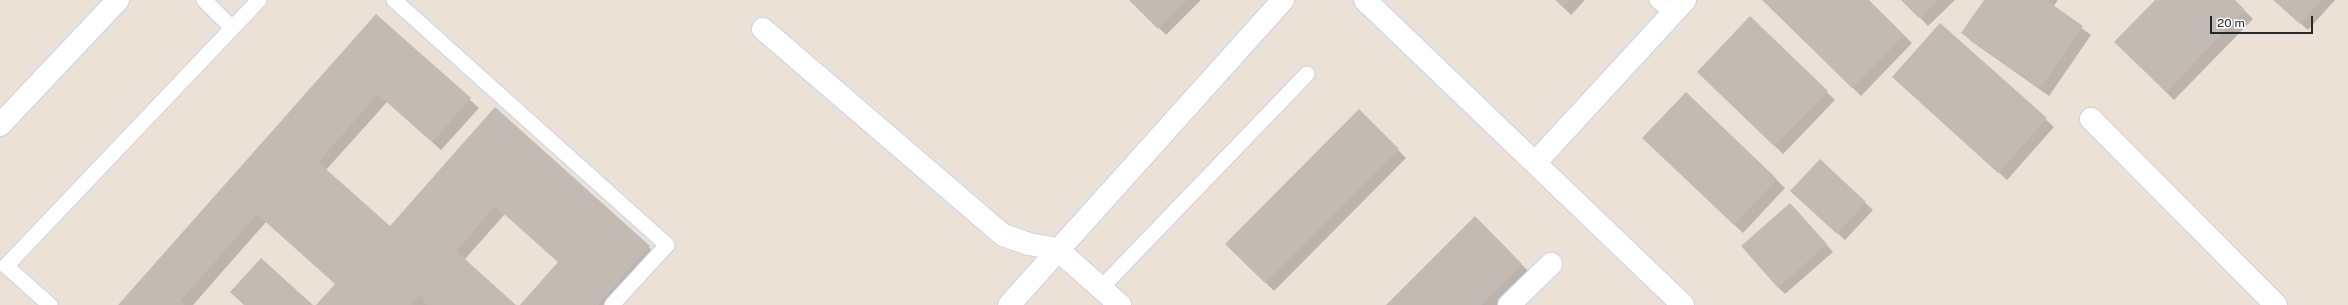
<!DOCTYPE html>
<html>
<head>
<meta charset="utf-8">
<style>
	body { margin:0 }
	#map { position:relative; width:2348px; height:305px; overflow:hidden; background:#ebe1d7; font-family:"Public Sans",sans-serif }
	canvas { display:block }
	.scale { position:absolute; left:2210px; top:16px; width:103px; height:18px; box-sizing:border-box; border:2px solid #272727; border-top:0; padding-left:5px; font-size:12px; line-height:14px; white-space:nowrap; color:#272727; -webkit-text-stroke:3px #fff; paint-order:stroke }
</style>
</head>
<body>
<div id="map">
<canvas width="2348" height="305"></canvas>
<div class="scale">20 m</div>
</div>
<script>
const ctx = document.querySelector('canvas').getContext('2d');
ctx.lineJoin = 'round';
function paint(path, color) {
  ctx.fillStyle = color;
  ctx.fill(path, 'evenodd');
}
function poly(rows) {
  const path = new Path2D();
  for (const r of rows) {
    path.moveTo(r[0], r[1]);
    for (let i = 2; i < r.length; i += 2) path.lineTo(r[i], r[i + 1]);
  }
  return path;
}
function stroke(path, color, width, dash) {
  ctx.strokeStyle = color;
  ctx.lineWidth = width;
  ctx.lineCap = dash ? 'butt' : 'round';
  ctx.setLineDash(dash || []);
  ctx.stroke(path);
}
const shadow = poly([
	[1131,0,1201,0,1166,35],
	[1556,0,1585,0,1571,15],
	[1763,0,1868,0,1912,43,1861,96],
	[1903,0,1955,0,1928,26],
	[1985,0,2058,0,2053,7,2091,35,2049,96,1971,41,1963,33],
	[2156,0,2234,0,2253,19,2174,100,2116,42],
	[2274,0,2335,0,2308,30],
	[376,15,479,108,441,150,387,102,326,170,390,227,495,108,658,256,614,305,522,305,559,263,505,214,464,260,514,305,317,305,336,284,266,222,193,305,120,305],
	[1750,18,1835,100,1783,154,1699,72],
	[1940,24,2054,127,2007,180,1893,77],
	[1686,94,1785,188,1743,233,1652,146],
	[1359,111,1406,158,1274,291,1227,244],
	[1820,161,1873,210,1845,240,1799,198],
	[1797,211,1833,252,1785,294,1778,287],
	[1475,218,1530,273,1497,305,1388,305]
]);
const building = poly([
	[1129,0,1187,0,1158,29],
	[1555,0,1569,0,1563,7],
	[1762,0,1869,0,1904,35,1852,88],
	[1901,0,1938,0,1919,18],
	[1984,0,2046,0,2083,26,2040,88,1961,33],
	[2155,0,2235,0,2245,10,2166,92,2114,42],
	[2273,0,2322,0,2300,24],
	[376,14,471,98,432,142,378,94,318,162,390,226,495,107,650,246,598,305,520,305,558,262,495,206,456,251,516,305,428,305,419,296,411,305,316,305,335,284,257,214,180,301,185,305,118,305],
	[1750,16,1828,91,1774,146,1697,72],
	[1940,23,2047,118,1998,173,1892,77],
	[1686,92,1777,179,1734,225,1642,138],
	[1359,109,1399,149,1265,283,1225,244],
	[1820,159,1866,202,1837,234,1790,191],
	[1790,203,1827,244,1778,288,1741,246],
	[1475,216,1522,264,1481,305,1386,305],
	[261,258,313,305,244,305,230,292]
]);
const lane = poly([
	[204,0,232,28],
	[394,0,667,245,612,305],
	[1657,0,1672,13],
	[1101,288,1307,74],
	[50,305,6,266,259,0]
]);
const street = poly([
	[1365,0,1683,305],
	[763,29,1003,235,1029,244,1057,249,1120,305],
	[2091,119,2276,305],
	[0,125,118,0],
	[1535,163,1685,0],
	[1009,305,1283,0],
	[1509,305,1551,264]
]);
paint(shadow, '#0003');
paint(building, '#c2bbb4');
stroke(lane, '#ccd2e2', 17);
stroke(street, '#ccd2e2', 24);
stroke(lane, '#fff', 15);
stroke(street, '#fff', 22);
</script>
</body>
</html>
